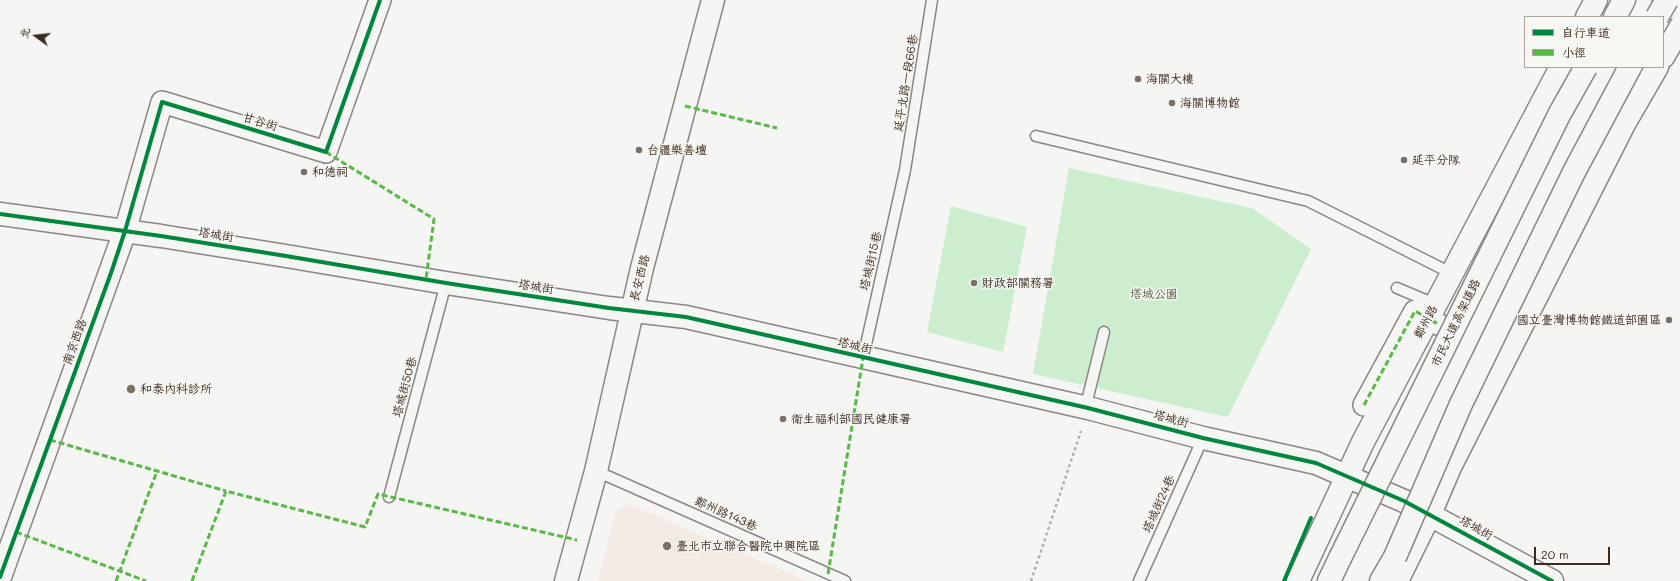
<!DOCTYPE html>
<html>
<head>
<meta charset="utf-8">
<style>
	body { margin:0 }
	#map { position:relative; width:1680px; height:581px; overflow:hidden; background:#f5f5f3; font-family:Mali,"LXGW WenKai TC",sans-serif }
	canvas { display:block }
	.legend { position:absolute; left:1524px; top:16px; width:140px; height:52px; box-sizing:border-box; background:#f6f6f2; border:1px solid #aba49d; margin:0; padding:5px 7px; list-style:none; font-size:12px; color:#3b2a1e }
	.legend li { display:flex; align-items:center; gap:8px; height:20px }
	.legend b { width:20px; border:1px solid #aba49d }
	.north { position:absolute; left:16px; top:16px; width:40px; height:40px; -webkit-text-stroke:3px #f6f6f2; paint-order:stroke; rotate:285deg; font-size:11px; font-weight:700; line-height:16px; text-align:center; color:#3b2a1e }
	.north::after { content:''; display:block; margin:auto; width:14px; height:18px; background:#3b2a1e; clip-path:polygon(50% 0,100% 100%,50% 72%,0 100%) }
	.scale { position:absolute; left:1534px; top:547px; width:76px; height:18px; box-sizing:border-box; border:2px solid #3b2a1e; border-top:0; padding-left:5px; font-size:12px; line-height:14px; white-space:nowrap; color:#3b2a1e; -webkit-text-stroke:3px #f6f6f2; paint-order:stroke }
</style>
</head>
<body>
<div id="map">
<canvas width="1680" height="581"></canvas>
<ul class="legend">
<li><b style="height:5px;background:#00873e"></b>自行車道</li>
<li><b style="height:5px;background:#58b947"></b>小徑</li>
</ul>
<div class="north">北</div>
<div class="scale">20 m</div>
</div>
<script>
const ctx = document.querySelector('canvas').getContext('2d');
ctx.lineJoin = 'round';
function paint(path, color) {
  ctx.fillStyle = color;
  ctx.fill(path, 'evenodd');
}
function poly(rows) {
  const path = new Path2D();
  for (const r of rows) {
    path.moveTo(r[0], r[1]);
    for (let i = 2; i < r.length; i += 2) path.lineTo(r[i], r[i + 1]);
  }
  return path;
}
function stroke(path, color, width, dash) {
  ctx.strokeStyle = color;
  ctx.lineWidth = width;
  ctx.lineCap = dash ? 'butt' : 'round';
  ctx.setLineDash(dash || []);
  ctx.stroke(path);
}
function drawText(font, color, halo, rows, align = 'center') {
  ctx.font = font + ' Mali,"LXGW WenKai TC",sans-serif';
  ctx.lineWidth = 3;
  ctx.setLineDash([]);
  ctx.textBaseline = 'middle';
  ctx.strokeStyle = halo;
  ctx.fillStyle = color;
  for (const [text, x, y, turn = 0] of rows) {
    ctx.save();
    ctx.translate(x, y);
    ctx.rotate((+turn || 0) * Math.PI / 180);
    ctx.textAlign = isNaN(turn) ? turn : align;
    if (halo) ctx.strokeText(text, 0, 0);
    ctx.fillText(text, 0, 0);
    ctx.restore();
  }
}
const built = poly([
	[629,504,807,581,598,581,616,511]
]);
const green = poly([
	[1069,168,1252,208,1311,249,1228,417,1033,374],
	[951,206,1027,227,1003,352,927,332]
]);
const path = poly([
	[1031,581,1081,431]
]);
const lane = poly([
	[1036,136,1308,201,1451,273],
	[1397,288,1435,304],
	[863,358,905,170,932,0],
	[1088,408,1087,401,1104,332],
	[596,471,845,581],
	[389,497,446,283],
	[1139,581,1203,438]
]);
const street = poly([
	[125,231,162,102,326,152,380,0],
	[1364,405,1415,311,1438,324]
]);
const secondary = poly([
	[1664,0,1680,11],
	[1587,17,1596,0],
	[1663,57,1680,28],
	[0,214,161,236,286,256,446,283,609,308,686,317,1088,408,1203,438,1316,463,1404,501,1552,581],
	[0,577,125,231],
	[566,581,596,471,642,268,713,0],
	[1298,581,1363,442,1561,67],
	[1397,581,1430,514,1450,467,1624,124,1657,67]
]);
const highway = poly([
	[1615,17,1624,0],
	[1329,581,1340,558],
	[1381,581,1395,557]
]);
const highwayBridge = poly([
	[1657,17,1667,0],
	[1395,557,1461,404,1574,172,1630,67],
	[1340,558,1560,113,1586,67]
]);
const quiet = poly([
	[685,106,777,128],
	[326,152,434,219,426,279],
	[1364,405,1415,311,1438,324],
	[50,440,226,491],
	[16,532,146,581],
	[828,574,863,358],
	[116,581,157,471],
	[192,581,226,491,365,527,378,494,577,540]
]);
const cycleway = poly([
	[0,214,161,236,286,256,446,283,609,308,686,317,1088,408,1203,438,1316,463,1404,501,1552,581],
	[0,577,111,273,125,231,162,102,326,152,380,0],
	[1284,581,1311,518]
]);
const markers = [
	[1138,79,4,"#7c7169"],
	[1172,103,4,"#7c7169"],
	[639,150,4,"#7c7169"],
	[1404,160,4,"#7c7169"],
	[304,172,4,"#7c7169"],
	[974,283,4,"#7c7169"],
	[1669,320,4,"#7c7169"],
	[131,389,5,"#7c7169"],
	[783,419,4,"#7c7169"],
	[667,546,5,"#7c7169"]
];
const poiNames = [
	["海關大樓",1146,79],
	["海關博物館",1180,103],
	["台疆樂善壇",647,150],
	["延平分隊",1412,160],
	["和德祠",312,172],
	["財政部關務署",982,283],
	["國立臺灣博物館鐵道部園區",1661,320,"right"],
	["和泰內科診所",140,389],
	["衛生福利部國民健康署",791,419],
	["臺北市立聯合醫院中興院區",676,546]
];
const streetNames = [
	["延平北路一段66巷",906,83,-81],
	["甘谷街",260,122,17],
	["塔城街",216,235,9],
	["塔城街15巷",871,261,-77],
	["長安西路",640,278,-76],
	["塔城街",536,287,9],
	["鄭州路",1426,322,-62],
	["市民大道高架道路",1456,323,-64],
	["南京西路",75,342,-70],
	["塔城街",855,346,13],
	["塔城街50巷",405,387,-75],
	["塔城街",1171,419,15],
	["塔城街24巷",1159,504,-66],
	["鄭州路143巷",726,514,24],
	["塔城街",1476,528,29]
];
const parkNames = [
	["塔城公園",1154,294]
];
paint(built, '#f3eae3');
paint(green, '#cceece');
stroke(lane, '#8a8683', 13);
stroke(street, '#8a8683', 24);
stroke(secondary, '#8a8683', 25);
stroke(highway, '#8a8683', 25);
stroke(path, '#b2b0ae', 2.5, [3, 3]);
stroke(lane, '#f5f5f3', 10);
stroke(street, '#f5f5f3', 21);
stroke(secondary, '#f5f5f3', 22);
stroke(highway, '#f5f5f3', 22);
stroke(highwayBridge, '#8a8683', 25, []);
stroke(highwayBridge, '#f5f5f3', 22);
stroke(quiet, '#58b947', 3, [6, 3]);
stroke(cycleway, '#00873e', 4);
for (const [x, y, r, color] of markers) {
  const dot = new Path2D();
  dot.arc(x, y, r, 0, 2 * Math.PI);
  ctx.fillStyle = color;
  ctx.fill(dot);
  stroke(dot, '#f6f6f2', 1.5);
}
drawText('12px', '#3b2a1e', '#f6f6f2', poiNames, 'left');
drawText('12px', '#3b2a1e', '#f6f6f2', streetNames);
drawText('12px', '#575a42', '#f6f6f2', parkNames);
</script>
</body>
</html>
